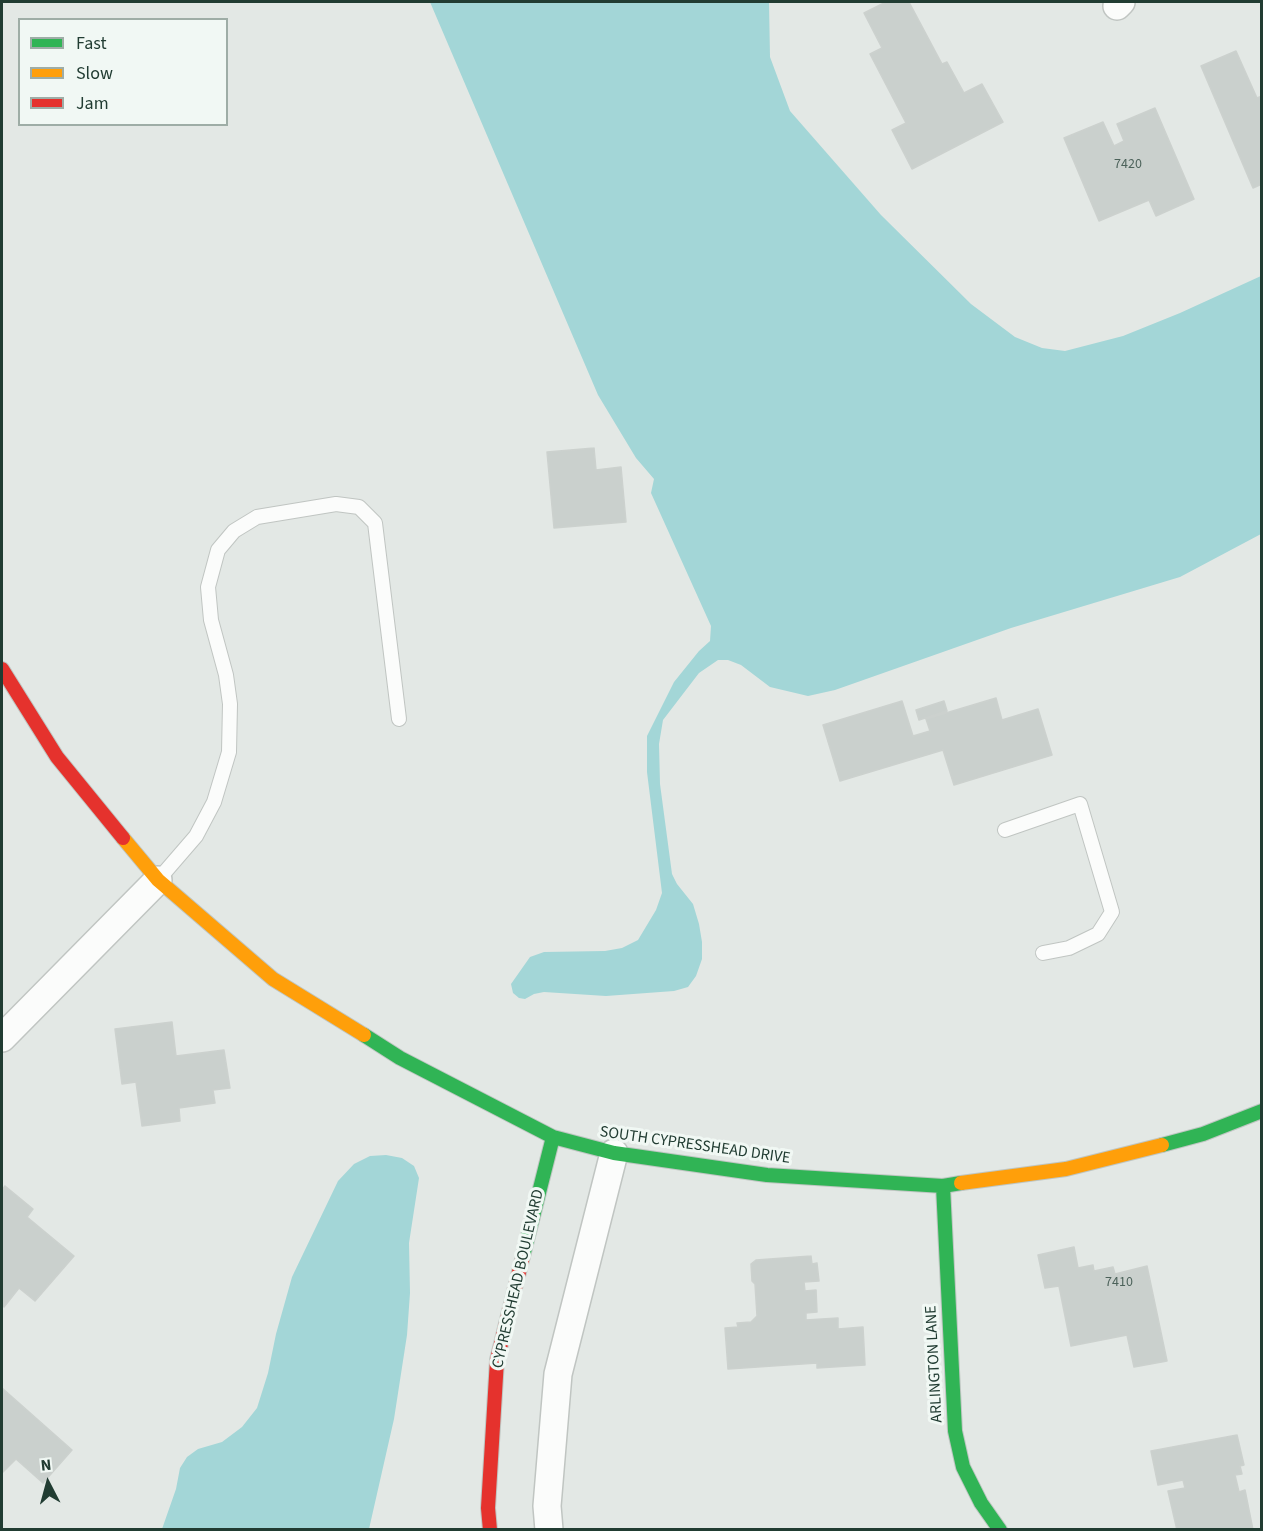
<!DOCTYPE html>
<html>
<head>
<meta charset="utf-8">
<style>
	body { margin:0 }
	#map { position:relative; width:1263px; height:1531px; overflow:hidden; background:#e3e8e5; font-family:"Source Sans 3",sans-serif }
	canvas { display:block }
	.frame { position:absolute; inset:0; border:3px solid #213c32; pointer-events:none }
	.legend { position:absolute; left:18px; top:18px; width:210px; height:108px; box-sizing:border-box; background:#f1f8f4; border:2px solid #9eada6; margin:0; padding:8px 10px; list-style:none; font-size:18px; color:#213c32 }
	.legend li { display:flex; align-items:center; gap:12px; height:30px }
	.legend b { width:30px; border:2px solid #9eada6 }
	.north { position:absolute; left:18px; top:1453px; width:60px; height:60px; -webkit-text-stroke:4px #f1f8f4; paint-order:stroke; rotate:354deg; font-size:16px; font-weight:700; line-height:24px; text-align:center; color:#213c32 }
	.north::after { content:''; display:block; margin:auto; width:21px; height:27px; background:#213c32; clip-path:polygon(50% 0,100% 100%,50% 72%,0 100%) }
</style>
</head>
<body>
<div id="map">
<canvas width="1263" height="1531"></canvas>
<div class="frame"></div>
<ul class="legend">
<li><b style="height:8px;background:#30b455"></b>Fast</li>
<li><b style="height:8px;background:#ff9f0a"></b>Slow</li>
<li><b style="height:8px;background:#e5322d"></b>Jam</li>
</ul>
<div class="north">N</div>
</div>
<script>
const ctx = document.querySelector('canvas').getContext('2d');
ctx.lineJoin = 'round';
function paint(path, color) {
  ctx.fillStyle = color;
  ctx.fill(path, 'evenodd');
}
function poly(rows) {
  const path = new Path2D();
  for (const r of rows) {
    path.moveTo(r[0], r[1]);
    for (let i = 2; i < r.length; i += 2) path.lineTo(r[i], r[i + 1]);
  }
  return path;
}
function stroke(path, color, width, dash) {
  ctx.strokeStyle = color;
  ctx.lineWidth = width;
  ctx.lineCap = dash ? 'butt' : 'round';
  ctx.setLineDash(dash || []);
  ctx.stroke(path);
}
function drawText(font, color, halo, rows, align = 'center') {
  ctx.font = font + ' "Source Sans 3",sans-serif';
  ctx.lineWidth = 6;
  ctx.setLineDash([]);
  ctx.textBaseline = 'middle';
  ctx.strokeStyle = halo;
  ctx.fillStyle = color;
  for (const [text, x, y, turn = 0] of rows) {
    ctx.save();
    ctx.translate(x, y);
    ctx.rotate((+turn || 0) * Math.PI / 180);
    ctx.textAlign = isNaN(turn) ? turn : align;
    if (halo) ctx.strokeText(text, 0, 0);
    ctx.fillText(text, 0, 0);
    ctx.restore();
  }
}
const water = poly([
	[430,2,769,2,770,57,790,111,881,215,971,304,1015,337,1042,348,1065,351,1123,336,1180,313,1261,276,1261,534,1180,577,1011,628,835,690,808,696,770,687,741,665,728,660,718,660,699,673,663,720,659,744,660,784,672,874,677,884,693,904,699,924,702,942,702,959,696,976,688,987,674,991,606,996,544,992,534,994,525,999,519,998,513,993,511,984,530,957,544,952,605,951,622,948,638,940,656,910,662,893,647,772,647,736,674,682,699,651,710,641,711,626,651,493,654,479,636,458,598,395],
	[386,1155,402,1158,414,1166,419,1178,409,1243,410,1293,407,1335,394,1419,369,1529,162,1529,176,1489,180,1468,187,1457,198,1449,222,1442,242,1427,257,1408,268,1373,276,1334,292,1277,338,1181,354,1164,370,1156]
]);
const building = poly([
	[886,2,909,2,942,64,947,62,964,93,982,84,1003,122,912,169,892,130,906,123,870,54,882,48,864,13,886,2],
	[1236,51,1257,98,1262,96,1262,184,1253,188,1201,66,1236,51],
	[1155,108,1194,199,1156,216,1149,200,1099,221,1064,138,1103,122,1114,146,1124,141,1117,124,1155,108],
	[594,448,596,470,621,467,626,522,554,528,547,452,594,448],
	[996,698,1002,720,1038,709,1052,755,954,785,943,750,840,781,823,725,902,701,913,736,930,731,926,719,996,698],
	[944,701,947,711,919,720,916,710,944,701],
	[172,1022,176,1056,224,1050,230,1088,213,1090,215,1103,179,1108,180,1121,142,1126,136,1082,122,1084,115,1029,172,1022],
	[5,1186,33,1209,27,1217,74,1256,35,1301,19,1288,4,1307,2,1305,2,1190,5,1186],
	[1074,1247,1078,1268,1093,1265,1094,1271,1113,1267,1115,1274,1147,1266,1167,1361,1134,1367,1127,1335,1071,1346,1059,1286,1045,1288,1038,1255,1074,1247],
	[811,1256,812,1264,817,1263,819,1281,804,1282,805,1291,816,1290,817,1312,806,1313,806,1320,838,1318,838,1329,863,1327,865,1365,817,1368,817,1363,728,1369,725,1328,738,1327,737,1323,751,1322,757,1316,755,1284,752,1281,751,1264,756,1260,811,1256],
	[2,1388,72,1450,43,1483,16,1459,2,1473,2,1388],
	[1237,1435,1244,1465,1240,1466,1242,1474,1235,1475,1239,1492,1245,1490,1253,1530,1177,1530,1168,1491,1185,1488,1183,1480,1158,1485,1151,1451,1237,1435]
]);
const lane = poly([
	[1005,830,1080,804,1112,912,1098,934,1069,948,1043,953],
	[158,880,196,836,214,802,229,752,230,704,226,675,211,620,208,587,218,550,234,531,257,517,336,504,359,507,375,523,399,719]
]);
const street = poly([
	[1117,6,1121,2],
	[2,1038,158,880],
	[549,1530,547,1506,558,1374,614,1153]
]);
const fast = poly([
	[364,1035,400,1058,553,1137,614,1153,767,1175,943,1186,961,1183],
	[1162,1145,1203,1134,1262,1111],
	[943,1186,955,1431,963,1467,981,1503,1000,1530],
	[523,1256,553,1137]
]);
const slow = poly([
	[123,838,158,880,273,979,364,1035],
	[961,1183,1066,1169,1162,1145]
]);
const jam = poly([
	[2,669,57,757,123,838],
	[490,1530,488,1508,497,1360,523,1256]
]);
const numberNames = [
	["7420",1128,165],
	["7410",1119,1283]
];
const streetNames = [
	["SOUTH CYPRESSHEAD DRIVE",695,1146,8],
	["CYPRESSHEAD BOULEVARD",519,1279,-77],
	["ARLINGTON LANE",935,1364,-93]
];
paint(water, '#a3d6d7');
paint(building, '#cad0cd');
stroke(building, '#ccd1ce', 1.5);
stroke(lane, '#c0c5c2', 16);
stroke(street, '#c0c5c2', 30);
stroke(fast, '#bfc6c2', 16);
stroke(slow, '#bfc6c2', 16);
stroke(jam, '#bfc6c2', 16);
stroke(lane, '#fbfcfb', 14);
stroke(street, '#fbfcfb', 27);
stroke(fast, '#30b455', 14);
stroke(slow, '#ff9f0a', 14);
stroke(jam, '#e5322d', 14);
drawText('14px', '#4c625a', null, numberNames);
drawText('16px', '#213c32', '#f1f8f4', streetNames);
</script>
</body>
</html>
